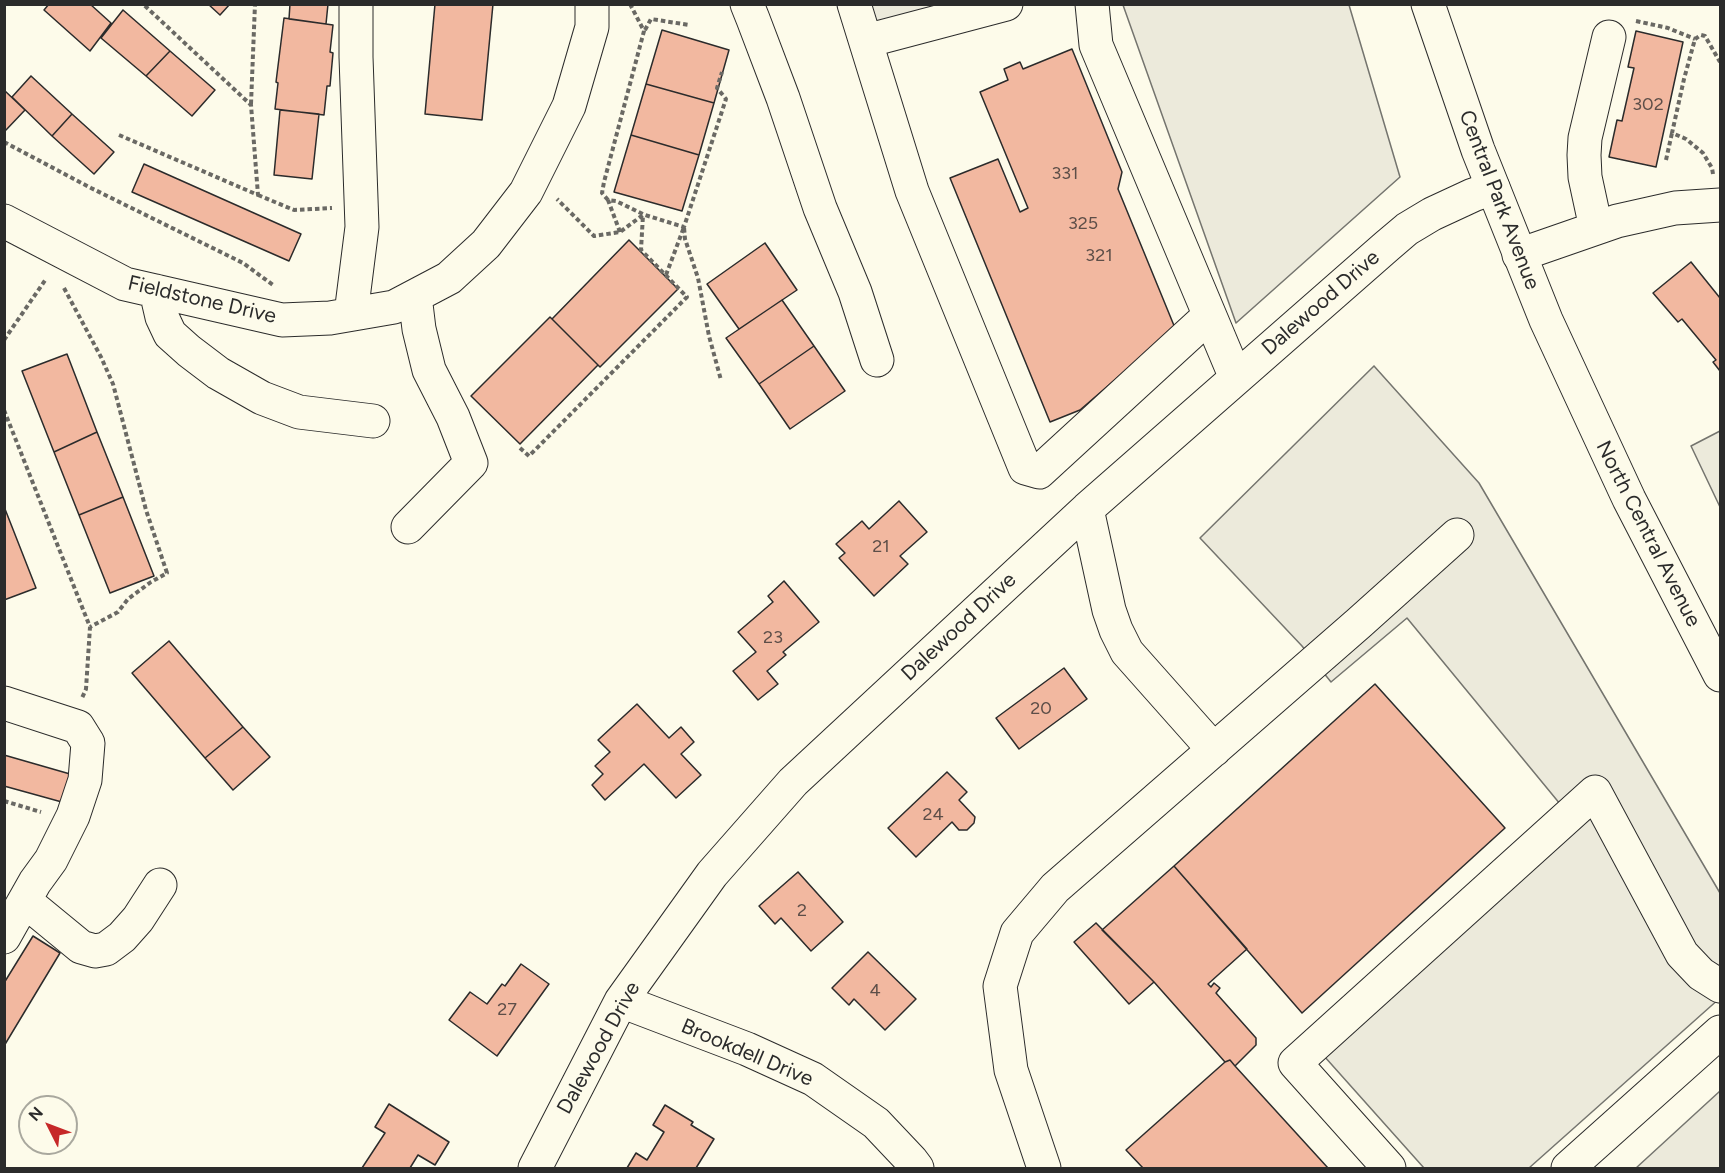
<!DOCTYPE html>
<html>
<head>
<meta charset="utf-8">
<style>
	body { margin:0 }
	#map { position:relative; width:1725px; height:1173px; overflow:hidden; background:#fdfbea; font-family:Figtree,sans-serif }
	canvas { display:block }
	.frame { position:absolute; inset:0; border:6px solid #2b2b2b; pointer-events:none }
	.north { position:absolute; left:18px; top:1095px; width:60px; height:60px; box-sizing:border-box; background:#fdfbea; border:2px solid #a9a89e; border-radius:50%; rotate:312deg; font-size:16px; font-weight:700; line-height:24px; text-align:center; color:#2b2b2b }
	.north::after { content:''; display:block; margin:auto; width:21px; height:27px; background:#c62828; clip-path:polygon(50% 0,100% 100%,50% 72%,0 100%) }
</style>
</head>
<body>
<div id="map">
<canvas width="1725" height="1173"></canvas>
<div class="frame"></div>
<div class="north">N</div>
</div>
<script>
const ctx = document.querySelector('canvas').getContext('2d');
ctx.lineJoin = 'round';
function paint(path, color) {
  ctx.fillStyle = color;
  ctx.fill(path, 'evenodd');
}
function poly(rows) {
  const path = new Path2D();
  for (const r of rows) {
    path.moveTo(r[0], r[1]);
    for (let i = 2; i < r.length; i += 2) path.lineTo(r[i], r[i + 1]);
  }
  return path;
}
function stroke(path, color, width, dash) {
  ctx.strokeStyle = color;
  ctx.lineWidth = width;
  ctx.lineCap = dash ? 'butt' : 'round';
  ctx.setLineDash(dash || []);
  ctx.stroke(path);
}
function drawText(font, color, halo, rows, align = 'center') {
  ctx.font = font + ' Figtree,sans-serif';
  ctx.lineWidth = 4.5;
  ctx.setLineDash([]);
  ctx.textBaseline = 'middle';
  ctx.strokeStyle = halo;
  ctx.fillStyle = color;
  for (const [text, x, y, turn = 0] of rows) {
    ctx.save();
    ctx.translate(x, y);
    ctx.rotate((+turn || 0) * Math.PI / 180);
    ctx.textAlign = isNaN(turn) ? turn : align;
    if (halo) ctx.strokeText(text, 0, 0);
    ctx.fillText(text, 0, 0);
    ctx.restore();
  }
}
const parking = poly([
	[864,4,946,5,870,25,864,4],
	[1123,5,1349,5,1400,177,1236,323,1123,5],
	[1374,366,1479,483,1720,893,1720,998,1529,1168,1424,1168,1324,1056,1579,827,1407,618,1331,682,1302,646,1200,538,1374,366],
	[1720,431,1720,507,1691,446,1720,431],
	[1720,1091,1720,1168,1636,1168,1720,1091]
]);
const building = poly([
	[49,4,90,4,111,23,90,51,44,10,49,4],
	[208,4,230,4,220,15,208,4],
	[290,4,328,4,326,24,289,19,290,4],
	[435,4,493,4,482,120,425,114,435,4],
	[123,10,170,51,146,76,101,38,123,10],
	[284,18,333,25,330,52,333,53,330,86,327,86,324,115,275,109,278,83,276,82,284,18],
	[662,30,729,50,714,103,646,84,662,30],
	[1636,31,1683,42,1656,167,1609,157,1617,120,1622,121,1634,68,1628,67,1636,31],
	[1072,49,1122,172,1118,189,1175,328,1080,410,1050,422,950,178,998,159,1020,212,1028,208,980,92,1008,80,1004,69,1020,62,1023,69,1072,49],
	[170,51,215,90,192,116,146,76,170,51],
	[31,76,72,114,52,136,12,97,31,76],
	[646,84,714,103,699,155,631,135,646,84],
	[4,90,25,110,6,130,4,129,4,90],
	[280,110,319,114,312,179,274,175,280,110],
	[72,114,114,152,94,174,52,136,72,114],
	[631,135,699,155,682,211,614,192,631,135],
	[144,164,301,234,289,261,132,192,144,164],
	[629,240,678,289,600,367,552,319,629,240],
	[765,243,797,290,739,329,707,284,765,243],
	[1691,262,1720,298,1720,371,1713,362,1716,360,1682,319,1678,322,1653,293,1691,262],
	[782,300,814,346,759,384,726,338,782,300],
	[550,317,598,365,520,444,471,396,550,317],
	[814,346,845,391,790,429,759,384,814,346],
	[67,354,97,432,54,452,22,371,67,354],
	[97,432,123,497,79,515,54,452,97,432],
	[123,497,154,576,110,593,79,515,123,497],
	[899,501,927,532,900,556,908,564,874,596,839,558,845,553,836,544,862,521,869,529,899,501],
	[5,509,36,588,4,600,4,510,5,509],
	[784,581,819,622,783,652,786,655,767,671,778,684,758,700,733,671,756,652,738,632,773,602,768,596,784,581],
	[169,641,243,727,205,758,132,673,169,641],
	[1064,668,1087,699,1019,749,996,718,1064,668],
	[1375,684,1505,828,1302,1013,1174,866,1375,684],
	[637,704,669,738,681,727,694,742,681,754,701,775,676,798,644,764,605,800,592,785,603,774,595,766,610,752,598,740,637,704],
	[243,727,270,757,233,790,205,758,243,727],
	[4,755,77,776,69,804,4,786,4,755],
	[947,772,967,792,959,800,975,817,974,823,967,830,959,830,952,822,916,857,888,828,947,772],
	[1174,866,1247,949,1208,984,1211,987,1214,983,1220,988,1216,993,1256,1038,1256,1045,1235,1066,1230,1060,1225,1062,1154,982,1102,930,1174,866],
	[798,872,843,922,811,951,781,918,775,924,759,906,798,872],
	[1096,923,1154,982,1129,1004,1074,942,1096,923],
	[33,936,60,953,4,1046,4,983,33,936],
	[868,952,916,999,885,1030,854,999,849,1005,832,988,868,952],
	[521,964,549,984,497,1056,449,1020,470,992,487,1004,502,984,505,986,521,964],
	[1230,1060,1235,1066,1328,1168,1143,1168,1126,1150,1225,1062,1230,1060],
	[389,1104,449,1142,435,1165,418,1155,410,1168,362,1168,385,1133,375,1127,389,1104],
	[665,1105,693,1122,691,1125,714,1139,696,1168,627,1168,636,1153,647,1160,664,1132,653,1125,665,1105]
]);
const path = poly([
	[1636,21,1668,28,1695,39],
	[645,30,651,19,689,25],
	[251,104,255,4],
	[119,135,258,195,251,105,143,4],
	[4,142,91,188,243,263,273,285],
	[1666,160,1672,133],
	[1713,174,1712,168,1703,153,1686,139,1672,133,1684,79,1695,39,1701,35,1705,36,1720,62],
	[258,195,294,210,332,208],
	[608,200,602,193,604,182,644,31,630,4],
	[620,232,608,200,616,201,645,215,684,227,726,99,717,88,722,72],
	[666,275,684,227,685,239,698,278,709,336,721,380],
	[64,288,101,357,113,384,146,510,167,573,151,582,128,599,118,612,90,627],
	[4,340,46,279],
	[4,410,90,627,86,689,82,698],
	[520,448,529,456,687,297,641,250,643,215,620,232,594,236,557,199],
	[4,801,41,812]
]);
const minor = poly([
	[747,4,753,19,783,98,820,208,855,292,877,360],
	[854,4,912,191,1025,468,1039,472,1209,316],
	[1092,4,1096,45,1236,378],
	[866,41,1006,4],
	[4,221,125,284,282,320,330,318,394,307,449,278,486,244,526,192,569,106,592,27,592,4],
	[1596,228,1585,177,1584,155,1585,138,1609,37],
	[1519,255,1617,221,1675,208,1720,205],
	[156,291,162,317,170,334,189,351,218,373,262,398,299,412,373,421],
	[351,314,362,227,356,57,356,4],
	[1087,509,1109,610,1116,630,1127,652,1214,750],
	[408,527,471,463,453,417,429,370,419,329,415,296],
	[4,703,78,727,88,743,85,780,73,816,51,860,35,882,4,937],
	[25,901,81,947,95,951,106,949,122,937,138,919,160,885],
	[621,1001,747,1049,813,1079,876,1123,911,1160,917,1168],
	[535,1168,621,1001,712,874,793,782,1087,509,1387,246,1407,229,1432,214,1473,195,1493,188],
	[1044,1168,1011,1070,1000,986,1017,933,1055,888,1359,623,1457,535],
	[1389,1168,1295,1063,1595,792,1682,954,1701,974,1720,986],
	[1568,1168,1720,1032]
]);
const major = poly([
	[1428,4,1478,150,1546,320,1629,499,1720,675]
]);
const numberNames = [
	["302",1648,105],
	["331",1065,174],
	["325",1083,224],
	["321",1099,256],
	["21",881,547],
	["23",773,638],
	["20",1041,709],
	["24",933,815],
	["2",802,911],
	["4",875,991],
	["27",507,1010]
];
const streetNames = [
	["Central Park Avenue",1499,200,69],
	["Fieldstone Drive",202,300,13],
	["Dalewood Drive",1321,303,-41],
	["North Central Avenue",1648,534,63],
	["Dalewood Drive",959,627,-43],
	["Dalewood Drive",599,1048,-61],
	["Brookdell Drive",747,1053,23]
];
paint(parking, '#eceadb');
stroke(parking, '#74746e', 1.5);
paint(building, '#f2b8a0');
stroke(building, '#2b2b2b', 1.5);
stroke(minor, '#2b2b2b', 35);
stroke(major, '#2b2b2b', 35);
stroke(path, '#6a6964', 4, [4.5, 3]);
stroke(minor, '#fdfbea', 33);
stroke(major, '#fdfbea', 33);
drawText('18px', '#5d4e48', null, numberNames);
drawText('21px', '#2b2b2b', '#fdfbea', streetNames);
</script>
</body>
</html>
